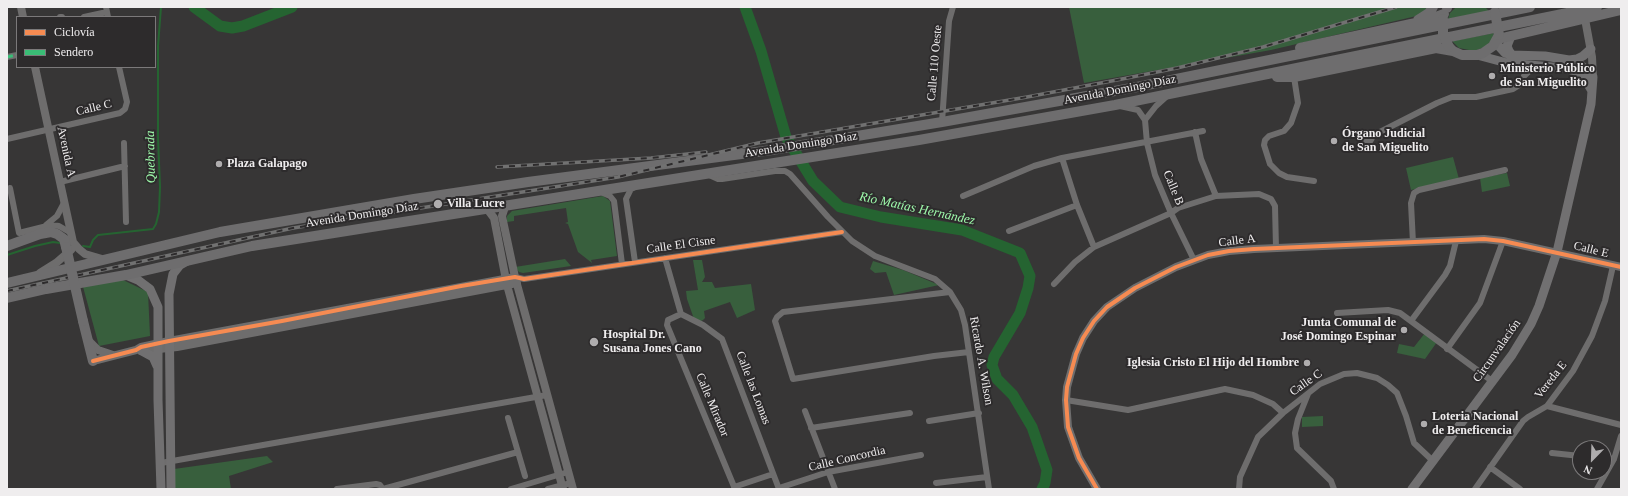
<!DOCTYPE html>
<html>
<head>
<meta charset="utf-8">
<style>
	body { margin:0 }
	#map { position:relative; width:1628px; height:496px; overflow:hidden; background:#373636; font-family:"Times New Roman",serif }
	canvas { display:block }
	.frame { position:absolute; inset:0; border:8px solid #efedee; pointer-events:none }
	.legend { position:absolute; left:16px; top:16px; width:140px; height:52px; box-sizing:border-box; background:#2d2b2c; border:1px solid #7b797a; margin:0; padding:5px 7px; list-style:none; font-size:12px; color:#efedee }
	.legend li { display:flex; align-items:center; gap:8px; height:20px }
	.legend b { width:20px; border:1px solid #7b797a }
	.north { position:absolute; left:1572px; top:440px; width:40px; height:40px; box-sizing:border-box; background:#2d2b2c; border:1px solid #7b797a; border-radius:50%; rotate:203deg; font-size:11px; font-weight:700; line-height:16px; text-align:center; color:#efedee }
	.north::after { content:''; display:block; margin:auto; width:14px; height:18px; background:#afadae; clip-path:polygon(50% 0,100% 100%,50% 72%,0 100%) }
</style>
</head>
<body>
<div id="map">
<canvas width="1628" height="496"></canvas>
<div class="frame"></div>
<ul class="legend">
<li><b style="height:5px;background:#f68b52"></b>Ciclovía</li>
<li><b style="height:5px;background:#3abd76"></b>Sendero</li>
</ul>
<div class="north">N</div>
</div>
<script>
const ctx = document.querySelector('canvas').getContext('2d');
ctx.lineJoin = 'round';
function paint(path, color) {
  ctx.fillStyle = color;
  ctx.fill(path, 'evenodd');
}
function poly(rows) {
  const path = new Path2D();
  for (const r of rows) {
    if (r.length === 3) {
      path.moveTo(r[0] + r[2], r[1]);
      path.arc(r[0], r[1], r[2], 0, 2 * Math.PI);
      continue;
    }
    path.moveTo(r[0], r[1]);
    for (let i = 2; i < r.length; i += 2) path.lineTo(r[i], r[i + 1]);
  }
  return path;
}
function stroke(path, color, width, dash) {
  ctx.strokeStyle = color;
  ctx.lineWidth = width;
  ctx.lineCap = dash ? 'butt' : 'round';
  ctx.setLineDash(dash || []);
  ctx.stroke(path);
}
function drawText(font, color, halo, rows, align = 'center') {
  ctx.font = font + ' "Times New Roman",serif';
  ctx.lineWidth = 4;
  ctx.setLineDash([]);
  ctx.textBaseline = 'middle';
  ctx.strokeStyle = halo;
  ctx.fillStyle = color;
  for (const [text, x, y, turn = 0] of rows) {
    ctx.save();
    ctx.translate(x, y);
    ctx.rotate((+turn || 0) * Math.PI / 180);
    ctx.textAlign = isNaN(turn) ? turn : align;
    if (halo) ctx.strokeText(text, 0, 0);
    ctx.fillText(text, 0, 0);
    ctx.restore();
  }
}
const green = poly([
	[1069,7,1430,7,1425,14,1271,50,1084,83],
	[1456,7,1485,7,1489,11,1448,19,1450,13],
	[1494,33,1492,40,1485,47,1474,51,1459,48,1453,42,1453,41],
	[1453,157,1459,179,1411,190,1406,168],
	[1507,173,1510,186,1482,192,1480,178],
	[603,196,610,201,617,256,591,260,592,263,578,252,568,224,565,223,568,222,566,208,514,216,514,221,507,222,507,216,512,211],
	[565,259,571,266,523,273,519,272,515,267],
	[693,260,702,260,705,277,702,282,712,282,715,288,751,284,755,310,737,318,730,302,704,311,705,318,703,320,699,322,694,319,687,299,686,291,698,290],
	[873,261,903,270,939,285,894,295,886,272,875,273,870,269],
	[119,278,148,292,150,336,99,346,82,283],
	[1425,333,1437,342,1425,359,1397,353,1399,344,1414,347],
	[1323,416,1323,426,1302,427,1302,417],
	[267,456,273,462,229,476,231,489,174,489,174,469]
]);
const stream = poly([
	[83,246,90,247,93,240,98,235,153,229,156,224,159,212,160,187,158,138,158,46,161,7],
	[7,255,35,246,53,242,60,243]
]);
const river = poly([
	[194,7,220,26,232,28,243,26,292,7],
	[745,7,761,51,786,137,813,181,840,207,881,217,962,230,1020,253,1030,276,1028,288,1020,313,994,357,992,365,997,379,1013,395,1032,427,1047,470,1045,483,1042,489]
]);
const minor = poly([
	[106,7,108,17],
	[60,17,62,17],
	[84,17,107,12],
	[7,57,17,55],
	[1294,77,1298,103,1291,123,1284,131,1269,136,1265,140,1264,145,1270,164,1279,173,1287,177,1314,181],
	[1120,106,1138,110,1145,120,1147,143,1155,175,1171,213,1194,260],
	[1145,120,1156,106,1167,96],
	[942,122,949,21,953,7],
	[1195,132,1201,159,1216,196],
	[1367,137,5],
	[1372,136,1437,103,1452,97,1476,97,1513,89,1521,84,1524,76,1536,65],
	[7,139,120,113,125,109,127,102,119,67],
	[124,143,126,222],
	[1062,158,1077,205,1094,247],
	[707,174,718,179,722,179,775,171,785,171,790,174,828,217,852,241,875,256,935,279,950,292,961,310,965,325,989,489],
	[60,182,125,166],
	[635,187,631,189,626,199,635,262],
	[10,188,19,233,51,225,59,226,71,233],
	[601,192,610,196,614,201,622,264],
	[963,196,1034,166,1062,158,1203,131],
	[46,225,57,216,64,203],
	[1009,231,1077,205],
	[1413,243,1411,203,1414,193,1419,190,1505,170],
	[665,258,681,314],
	[515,277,524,279,842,232],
	[1054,284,1075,262,1094,247,1171,213,1178,208,1216,196,1259,194,1271,199,1275,206,1276,248],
	[950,292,783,312,777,317,775,321,793,379,934,356,969,352],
	[1337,313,1388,310,1400,313,1492,381],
	[681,314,703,325,722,339,779,489],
	[681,314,668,320,667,325,735,489],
	[1411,321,1445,275,1450,266,1456,241],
	[1447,349,1480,303,1503,241],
	[1308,394,1298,419,1295,433,1297,448,1331,481,1334,489],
	[1066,400,1128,410,1225,389,1253,395,1273,404,1283,413],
	[1547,406,1621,425],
	[805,411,835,489],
	[508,418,525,476],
	[929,421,979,413],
	[811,428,910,413],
	[1552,453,1580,456],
	[1604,458,1614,459],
	[161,463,547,395],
	[1490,467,1520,489],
	[936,483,987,477],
	[734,487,773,474],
	[779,488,828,472,921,455],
	[337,489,376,484,380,485,383,489],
	[383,489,518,452],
	[511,489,568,472],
	[548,489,571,483],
	[1239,489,1240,477,1258,437,1283,413,1320,384,1344,374,1357,373,1377,378,1388,385,1397,393,1406,416,1414,443,1433,461],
	[1475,489,1523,421,1528,417,1547,406,1573,371,1592,336,1605,301,1613,266],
	[1597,489,1614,459,1621,436]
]);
const tertiary = poly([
	[21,7,23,17],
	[1585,19,1592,57,1593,77],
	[35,67,73,242,79,249,85,254,102,259],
	[510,205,505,207,502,216,515,277,573,489],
	[482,209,488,210,494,218,507,285,563,489],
	[40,273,56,263,71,250],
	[88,340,98,350,113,355],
	[141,351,177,347,517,283],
	[93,361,136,350,141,347,169,341,515,277],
	[1097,489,1079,458,1068,427,1066,400,1067,387,1076,354,1083,338,1094,321,1107,307,1135,288,1176,267,1208,255,1229,251,1254,249,1484,239,1503,241,1621,267]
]);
const secondary = poly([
	[1511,36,1507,46,1509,51,1513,56],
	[1477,55,1507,63,1563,68,1575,71,1586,81,1592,91],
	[1569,60,1577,59,1583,56,1591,49],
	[126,275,138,280,150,289,158,307,158,400,161,489],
	[142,351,153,357,157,366],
	[171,489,169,294,173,274,180,265,187,261],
	[1412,489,1512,355,1531,324,1539,306,1557,252,1591,104,1593,77,1581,65,1569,60,1545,56,1511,55,1505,53,1496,43]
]);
const primary = poly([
	[1447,7,1447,8],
	[1418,20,1429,13,1433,7],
	[1498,39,1621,10],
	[1449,47,1453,51,1462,55,1477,55,1483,53,1493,46,1499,35],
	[1300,48,1425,21,1444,14],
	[1277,77,1294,77,1436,48,1453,51],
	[7,246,40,234,51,232,57,234,64,239,66,247],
	[7,283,220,232,414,199,528,182,772,150,942,122,1137,87,1530,7],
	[7,298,46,289,126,275,252,246,919,140,1115,105,1597,7],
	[83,321,93,361]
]);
const rail = poly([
	[497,167,651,158,706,152],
	[7,291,293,228,618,177,758,143,1027,97,1122,79,1177,68,1263,47,1396,7]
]);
const primaryBridge = poly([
	[1495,12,1499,35],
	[1443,19,1443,34,1449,47],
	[66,247,83,321]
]);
const quiet = poly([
	[7,57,17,55]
]);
const cycleway = poly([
	[93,361,136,350,141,347,169,341,282,321,461,286,515,277,524,279,842,232],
	[1097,489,1079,458,1068,427,1066,400,1067,387,1076,354,1083,338,1094,321,1107,307,1135,288,1176,267,1208,255,1229,251,1254,249,1484,239,1503,241,1621,267]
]);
const markers = [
	[1492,76,4,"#afadae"],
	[1334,141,4,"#afadae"],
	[219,164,4,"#afadae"],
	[438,204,5,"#afadae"],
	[1404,330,4,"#afadae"],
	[594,342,5,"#afadae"],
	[1307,363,4,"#afadae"],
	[1424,424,4,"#afadae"]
];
const streetNames = [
	["Calle 110 Oeste",935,63,-85],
	["Avenida Domingo Díaz",1120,90,-11],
	["Calle C",94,108,-13],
	["Avenida Domingo Díaz",801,145,-9],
	["Avenida A",66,152,78],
	["Calle B",1173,188,68],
	["Avenida Domingo Díaz",362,215,-9],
	["Calle A",1237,241,-7],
	["Calle El Cisne",681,245,-8],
	["Calle E",1591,250,14],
	["Circunvalación",1497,351,-55],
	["Ricardo A. Wilson",981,361,80],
	["Vereda E",1551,380,-52],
	["Calle C",1306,383,-35],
	["Calle las Lomas",753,388,69],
	["Calle Mirador",712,405,67],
	["Calle Concordia",847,459,-13]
];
const poiNames = [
	["Ministerio Público",1500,69],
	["de San Miguelito",1500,83],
	["Órgano Judicial",1342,134],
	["de San Miguelito",1342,148],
	["Plaza Galapago",227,164],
	["Villa Lucre",447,204],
	["Junta Comunal de",1396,323,"right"],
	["José Domingo Espinar",1396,337,"right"],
	["Hospital Dr.",603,335],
	["Susana Jones Cano",603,349],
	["Iglesia Cristo El Hijo del Hombre",1299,363,"right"],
	["Loteria Nacional",1432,417],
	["de Beneficencia",1432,431]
];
const waterNames = [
	["Quebrada",151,157,-91],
	["Río Matías Hernández",917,209,12]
];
paint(green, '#385f3d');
stroke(stream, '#256431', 2);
stroke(river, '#256431', 11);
stroke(minor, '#6e6d6d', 6);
stroke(tertiary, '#6e6d6d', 8);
stroke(secondary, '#717071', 9);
stroke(primary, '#6e6d6e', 10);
stroke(rail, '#717171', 3.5);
stroke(rail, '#2d2b2c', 2, [6]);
stroke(primaryBridge, '#6e6d6e', 10);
stroke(quiet, '#3abd76', 3, [6, 3]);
stroke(cycleway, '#f68b52', 4);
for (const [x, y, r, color] of markers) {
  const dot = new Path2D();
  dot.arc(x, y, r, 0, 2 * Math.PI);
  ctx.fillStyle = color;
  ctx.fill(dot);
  stroke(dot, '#2d2b2c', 1.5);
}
drawText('12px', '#efedee', '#2d2b2c', streetNames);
drawText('bold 12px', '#efedee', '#2d2b2c', poiNames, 'left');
drawText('italic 13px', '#9efaab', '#2d2b2c', waterNames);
</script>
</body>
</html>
